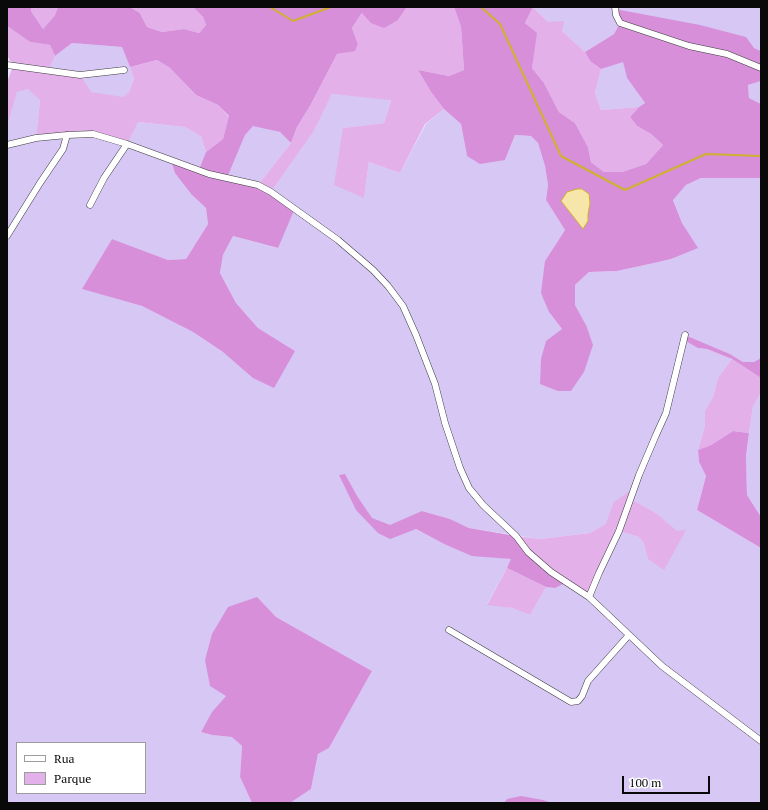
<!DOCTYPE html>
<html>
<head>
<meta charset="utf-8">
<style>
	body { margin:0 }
	#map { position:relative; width:768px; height:810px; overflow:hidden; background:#ebe6ff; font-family:"PT Serif",serif }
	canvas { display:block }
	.frame { position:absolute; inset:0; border:8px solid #090909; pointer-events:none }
	.legend { position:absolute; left:16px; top:742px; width:130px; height:52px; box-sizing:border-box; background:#fff; border:1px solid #9d9d9d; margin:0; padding:5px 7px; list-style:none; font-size:12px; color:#090909 }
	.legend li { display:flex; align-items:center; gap:8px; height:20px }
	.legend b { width:20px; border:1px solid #9d9d9d }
	.scale { position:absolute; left:622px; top:776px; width:88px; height:18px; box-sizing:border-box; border:2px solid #090909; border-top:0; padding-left:5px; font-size:12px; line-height:14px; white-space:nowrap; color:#090909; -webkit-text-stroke:3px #fff; paint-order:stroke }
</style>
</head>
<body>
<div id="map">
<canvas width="768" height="810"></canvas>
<div class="frame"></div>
<ul class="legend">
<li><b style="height:5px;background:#fff"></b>Rua</li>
<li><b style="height:11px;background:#e3b0e9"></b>Parque</li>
</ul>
<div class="scale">100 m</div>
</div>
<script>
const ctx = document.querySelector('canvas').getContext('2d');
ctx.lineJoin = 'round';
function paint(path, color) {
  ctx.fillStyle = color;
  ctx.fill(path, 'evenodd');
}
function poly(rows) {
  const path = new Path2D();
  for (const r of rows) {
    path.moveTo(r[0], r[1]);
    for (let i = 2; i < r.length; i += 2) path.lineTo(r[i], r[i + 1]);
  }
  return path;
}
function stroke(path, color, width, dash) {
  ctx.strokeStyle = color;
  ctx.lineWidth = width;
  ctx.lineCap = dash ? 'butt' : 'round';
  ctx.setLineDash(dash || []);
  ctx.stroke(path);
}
const farmland = poly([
	[533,7,761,7,761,51,754,48,620,23,614,34,585,52,562,31,548,22],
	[72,43,122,47,134,77,129,92,123,98,91,92,48,71,55,56],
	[623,61,627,78,645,103,639,107,601,110,595,93,601,69],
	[761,81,761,104,749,98,748,85],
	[29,89,40,99,36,138,138,122,185,127,201,135,206,152,192,195,206,208,208,224,186,259,168,260,112,239,83,289,142,306,193,332,223,352,295,351,258,328,236,303,220,273,223,255,233,236,277,248,271,192,314,131,332,94,391,99,384,123,343,128,364,198,369,162,400,173,426,124,444,109,461,124,467,156,505,160,515,135,531,136,538,143,545,166,548,185,546,200,565,230,545,261,549,312,562,329,586,325,575,305,575,285,589,272,617,271,654,263,671,259,697,248,682,223,673,199,686,185,701,178,761,178,761,358,755,362,743,362,730,354,685,335,698,348,707,349,732,359,718,378,713,397,705,411,705,426,698,450,699,462,706,476,697,510,761,548,761,803,290,803,311,789,318,754,329,748,372,671,276,617,256,597,226,696,212,713,201,732,212,735,233,737,242,746,240,777,252,803,7,803,7,127,17,91],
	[631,499,656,513,677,532,686,531,648,559,644,544,639,537,619,531,555,588,546,587,530,615,512,608,487,604,512,559,472,555,444,544,410,526,422,511,450,519,469,528,540,539,590,533,607,524,613,503],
	[17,743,145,743,145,793,17,793],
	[253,125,280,132,291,143,258,185,227,178,245,135],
	[761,392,761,517,747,495,746,456,753,405]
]);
const green = poly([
	[31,7,58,7,55,15,43,29,31,11],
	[130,7,193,7,203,17,206,25,199,33,184,29,162,32,147,27,140,13],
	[407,7,454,7,461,27,464,70,449,76,418,70,431,92,444,109,425,124,400,173,369,162,364,198,334,185,343,128,384,123,391,100,332,94,314,131,271,192,258,185,291,143,297,127,310,106,337,54,355,50,358,44,352,28,363,12,398,20],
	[533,7,548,22,564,21,562,31,585,52,590,61,601,69,595,93,601,110,639,107,630,117,637,126,651,134,663,145,646,164,622,172,604,172,591,162,588,147,575,123,559,112,544,83,532,68,536,33,525,23],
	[7,26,30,42,50,45,55,56,48,71,80,75,91,92,123,97,129,92,134,78,130,67,157,60,170,68,196,95,218,105,229,117,223,139,206,152,201,136,185,127,138,122,127,144,93,134,36,138,40,100,28,89,17,92,7,127,7,82,13,66,7,55],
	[732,359,761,378,761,392,753,406,749,433,733,431,711,445,698,450,705,426,705,411,713,397,718,378],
	[635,487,631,499,656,513,677,531,686,530,664,570,648,559,644,544,639,537,619,531,589,597,551,572,516,536,540,539,590,533,606,524,613,503],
	[507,568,546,587,530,615,512,608,487,605]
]);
const forest = poly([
	[7,7,31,7,31,11,43,29,55,15,58,7,130,7,140,13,147,27,162,32,184,29,199,33,206,25,203,17,193,7,407,7,398,20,384,28,371,23,362,13,352,28,358,44,355,51,337,54,310,106,297,127,291,143,280,132,253,126,245,135,227,178,258,185,295,208,278,248,233,236,223,255,220,273,236,303,258,328,295,351,274,388,253,378,223,352,193,332,142,306,82,289,112,239,168,260,186,259,208,224,206,208,192,195,175,173,171,160,199,170,206,152,223,139,229,116,218,105,196,95,170,68,157,60,130,67,122,47,72,43,55,56,50,45,30,42,7,26],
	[454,7,533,7,525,23,537,33,532,68,544,83,559,112,575,123,588,147,591,162,604,172,622,172,646,164,663,145,651,134,637,126,630,117,639,107,645,103,627,78,623,62,601,69,590,61,585,52,614,34,620,23,615,9,700,25,746,37,754,48,761,51,761,81,748,85,749,98,761,104,761,178,701,178,686,185,673,200,682,223,698,248,671,259,654,263,617,271,589,272,575,285,575,305,586,325,593,345,584,372,571,391,558,391,540,384,541,359,546,341,562,329,549,312,541,293,545,261,565,230,546,200,548,185,545,166,538,143,531,136,515,135,505,160,480,164,467,156,461,124,444,109,431,92,418,70,449,76,464,70,461,27],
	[685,335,730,354,743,362,754,362,761,358,761,378,732,359,707,349,698,348,684,340],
	[733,431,749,433,746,456,747,495,761,517,761,548,697,510,706,476,699,462,698,450,711,445],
	[345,474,357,496,372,518,390,525,422,511,450,519,469,528,516,536,528,552,567,582,555,588,546,587,507,568,511,559,472,556,444,544,416,529,390,539,378,533,356,510,339,475],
	[257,597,276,617,372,671,329,748,318,754,311,789,290,803,252,803,240,777,242,746,232,737,212,735,201,732,212,712,226,696,210,686,205,660,212,634,228,607],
	[521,796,543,800,552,803,504,803,507,799]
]);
const water = poly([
	[577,189,582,189,589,194,590,203,588,214,588,221,583,229,561,201,567,192,577,189]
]);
const stream = poly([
	[270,7,293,21,331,7],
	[481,7,500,24,561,156,625,190,706,154,761,156]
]);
const street = poly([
	[615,7,616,15,620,23,689,46,727,54,761,68],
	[7,65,80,75,124,70],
	[7,145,36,138,67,135,93,134,127,144,209,174,258,185,271,192,338,240,373,270,388,286,403,306,416,335,435,384,445,423,460,468,469,488,483,505,516,536,528,552,551,572,589,597,662,666,761,741],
	[90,205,104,178,127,144],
	[7,236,40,183,63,149,67,135],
	[589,597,599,573,619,531,639,475,656,435,666,413,685,335],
	[449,630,571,702,578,701,582,696,588,681,629,635]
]);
paint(farmland, '#d6c7f4');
paint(green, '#e3b0e9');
paint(forest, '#d78fda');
paint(water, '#f7e6aa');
stroke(water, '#cfb130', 1);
stroke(stream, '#cfb130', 2);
stroke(street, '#3c3c3c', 7);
stroke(street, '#fff', 6);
</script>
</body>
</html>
